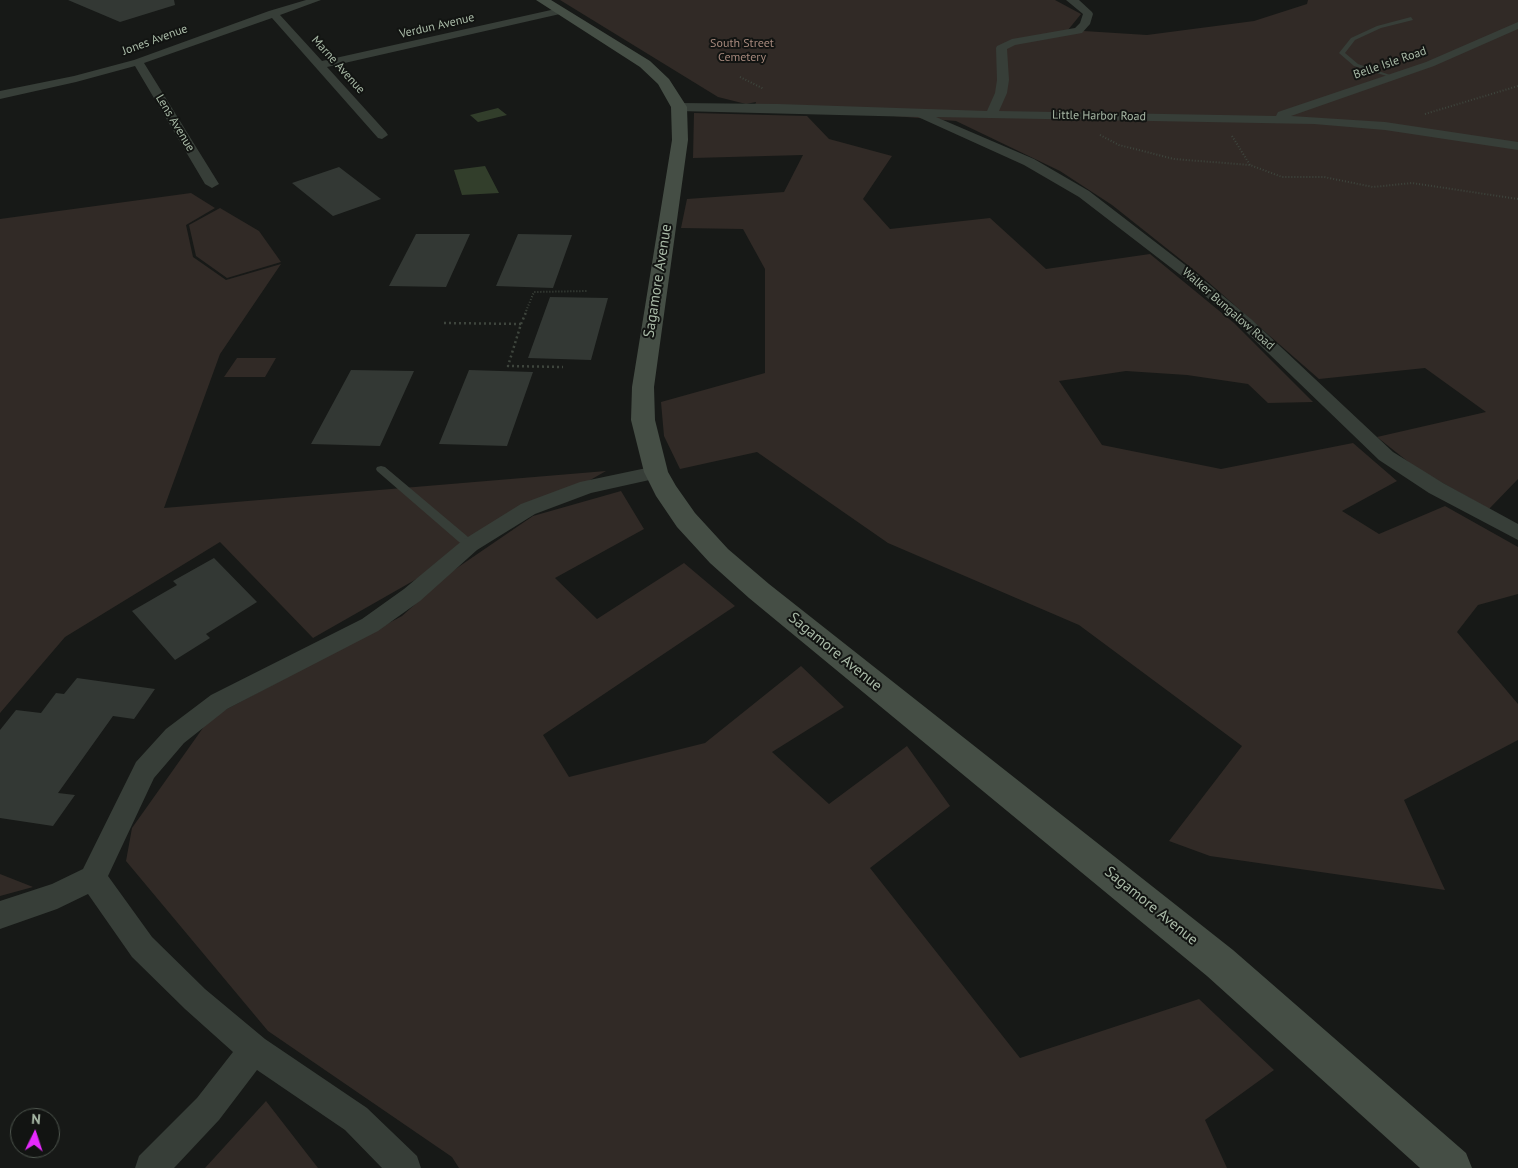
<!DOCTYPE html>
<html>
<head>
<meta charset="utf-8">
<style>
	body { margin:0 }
	#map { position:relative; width:1518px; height:1168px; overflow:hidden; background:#171917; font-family:"PT Sans",sans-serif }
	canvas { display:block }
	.north { position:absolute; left:10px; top:1108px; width:50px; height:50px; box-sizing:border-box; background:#121412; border:1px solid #4e564e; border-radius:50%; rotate:4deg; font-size:14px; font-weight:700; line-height:20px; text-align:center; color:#a9baa7 }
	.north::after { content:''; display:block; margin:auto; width:18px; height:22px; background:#e729ff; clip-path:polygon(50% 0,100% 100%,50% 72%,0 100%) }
</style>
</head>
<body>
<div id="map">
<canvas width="1518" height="1168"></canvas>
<div class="north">N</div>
</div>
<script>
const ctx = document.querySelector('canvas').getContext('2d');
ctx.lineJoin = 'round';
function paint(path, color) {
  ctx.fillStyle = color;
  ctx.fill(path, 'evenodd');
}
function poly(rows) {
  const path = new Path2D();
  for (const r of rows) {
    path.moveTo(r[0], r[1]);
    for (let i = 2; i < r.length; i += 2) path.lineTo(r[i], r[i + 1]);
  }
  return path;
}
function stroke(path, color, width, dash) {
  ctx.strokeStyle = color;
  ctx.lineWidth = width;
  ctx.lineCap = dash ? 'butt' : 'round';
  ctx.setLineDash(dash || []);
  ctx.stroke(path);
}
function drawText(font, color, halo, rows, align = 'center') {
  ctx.font = font + ' "PT Sans",sans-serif';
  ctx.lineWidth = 4;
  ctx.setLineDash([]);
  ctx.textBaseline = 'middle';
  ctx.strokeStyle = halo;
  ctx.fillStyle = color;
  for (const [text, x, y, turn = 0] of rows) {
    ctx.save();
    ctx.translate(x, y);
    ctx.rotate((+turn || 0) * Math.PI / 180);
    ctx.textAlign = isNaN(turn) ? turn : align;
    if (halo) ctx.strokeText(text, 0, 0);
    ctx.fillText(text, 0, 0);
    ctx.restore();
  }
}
const green = poly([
	[560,0,1055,0,1081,14,1068,30,1147,35,1254,21,1307,4,1308,0,1518,0,1518,479,1489,509,1416,468,1377,437,1486,412,1425,368,1319,379,1199,274,1112,205,1060,171,956,121,755,105,756,102,746,104,718,97],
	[694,113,807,116,829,139,892,156,863,199,890,229,990,218,1046,269,1150,254,1234,323,1313,402,1268,403,1248,384,1187,375,1126,371,1059,381,1102,445,1221,469,1353,443,1397,481,1342,511,1379,534,1445,506,1518,547,1518,594,1478,605,1457,632,1518,704,1518,740,1404,800,1445,890,1210,856,1169,841,1242,746,1079,625,888,543,757,452,680,469,664,436,661,402,765,373,765,269,743,229,681,228,687,199,784,192,803,155,693,158],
	[191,193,215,208,186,225,193,257,226,280,281,264,220,354,164,508,606,471,313,638,220,542,65,637,0,713,0,219],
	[220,208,259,231,281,262,227,278,196,256,189,225],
	[237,358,276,358,265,377,224,377],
	[621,491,644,529,555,578,597,619,684,563,735,606,543,735,569,777,705,743,801,666,844,707,772,752,829,804,907,746,950,806,870,868,1020,1058,1199,999,1274,1070,1205,1120,1227,1168,459,1168,452,1157,268,1031,126,861,132,828,210,718,402,616,451,572,533,516],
	[0,874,33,887,0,896],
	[266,1101,318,1168,205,1168]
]);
const water = poly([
	[498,108,507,115,478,122,470,115],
	[485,166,499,193,462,195,454,170]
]);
const building = poly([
	[68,0,174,0,175,5,120,22],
	[339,167,381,199,333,216,292,183],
	[416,234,470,234,446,287,389,286],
	[518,234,572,235,553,288,496,286],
	[550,297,608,298,591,360,528,358],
	[351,370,414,371,380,446,311,444],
	[469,370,533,372,507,446,439,444],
	[214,558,257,602,206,634,210,638,175,660,132,611,177,585,173,581],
	[77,678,155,689,134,719,113,716,58,793,75,795,53,826,0,818,0,730,16,710,41,713,56,693,64,694]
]);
const pathFar1 = poly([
	[740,77,764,89],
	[1425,114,1518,86],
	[1100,135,1119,145,1174,159,1250,165,1282,177,1324,177,1373,187,1412,183,1518,199],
	[1232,136,1250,165],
	[526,311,534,292,588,291]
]);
const path = poly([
	[444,323,521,324,508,366,563,367],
	[521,324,527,310]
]);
const lane = poly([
	[1411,17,1413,20,1381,28,1355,40,1345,53,1358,64,1393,76,1393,78,1354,66,1339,53,1351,38,1377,26,1411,17],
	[381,466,385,467,474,542,475,545,474,548,466,548,377,471,376,469,377,467,381,466]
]);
const street = poly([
	[306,0,321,0,280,15,322,61,560,8,565,11,560,14,327,67,386,132,388,135,382,139,378,138,272,18,144,63,219,184,212,188,205,184,135,66,76,82,0,99,0,91,74,76,134,60,269,11,306,0],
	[1066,0,1079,0,1092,12,1093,14,1090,24,1082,33,1015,45,1007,49,1009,80,1007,93,999,111,1276,116,1278,112,1426,62,1518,22,1518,29,1434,66,1291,116,1385,122,1518,142,1518,150,1385,130,1314,124,936,117,1034,159,1089,191,1193,271,1251,319,1393,452,1443,483,1518,524,1518,540,1429,493,1379,460,1239,325,1183,277,1079,197,1024,165,918,117,679,111,673,107,679,103,778,104,987,111,995,93,997,80,996,48,997,46,1012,39,1075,28,1080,23,1083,14,1066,0],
	[656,466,663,467,666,472,663,477,591,493,535,514,477,550,420,601,378,631,227,709,184,743,154,778,108,876,152,937,205,989,265,1039,367,1108,417,1156,421,1168,382,1168,345,1130,257,1070,219,1120,174,1168,135,1168,139,1156,197,1098,233,1052,185,1009,132,957,88,894,57,909,0,929,0,901,52,884,83,869,136,762,166,729,211,695,362,619,404,589,463,540,521,504,580,482,656,466]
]);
const secondary = poly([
	[536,0,551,0,650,61,669,79,687,107,688,140,654,387,655,420,668,472,676,486,695,513,728,549,769,584,1233,950,1466,1153,1472,1168,1420,1168,1207,976,749,598,710,563,677,527,656,496,644,472,631,420,632,387,672,140,671,107,658,84,640,67,536,0]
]);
const farStreetnames = [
	["Verdun Avenue",437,26,-13],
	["Jones Avenue",155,40,-20],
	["Belle Isle Road",1390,63,-19],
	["Marne Avenue",338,65,48],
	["Little Harbor Road",1099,116,1],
	["Lens Avenue",175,123,59],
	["Walker Bungalow Road",1228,309,41]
];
const farParknames = [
	["South Street",742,44],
	["Cemetery",742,58]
];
const streetNames = [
	["Sagamore Avenue",658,281,-81],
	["Sagamore Avenue",835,652,39],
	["Sagamore Avenue",1151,906,39]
];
paint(green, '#312a26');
paint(water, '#323e2b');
paint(building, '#333834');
stroke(pathFar1, '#3e453d', 2, [1, 2]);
stroke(path, '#3e453d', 2.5, [2, 3]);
paint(lane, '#373e38');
paint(street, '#373e38');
paint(secondary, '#454e45');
drawText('12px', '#a9baa7', '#121412', farStreetnames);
drawText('12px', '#a7897d', '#121412', farParknames);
drawText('15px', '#a9baa7', '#121412', streetNames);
</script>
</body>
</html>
